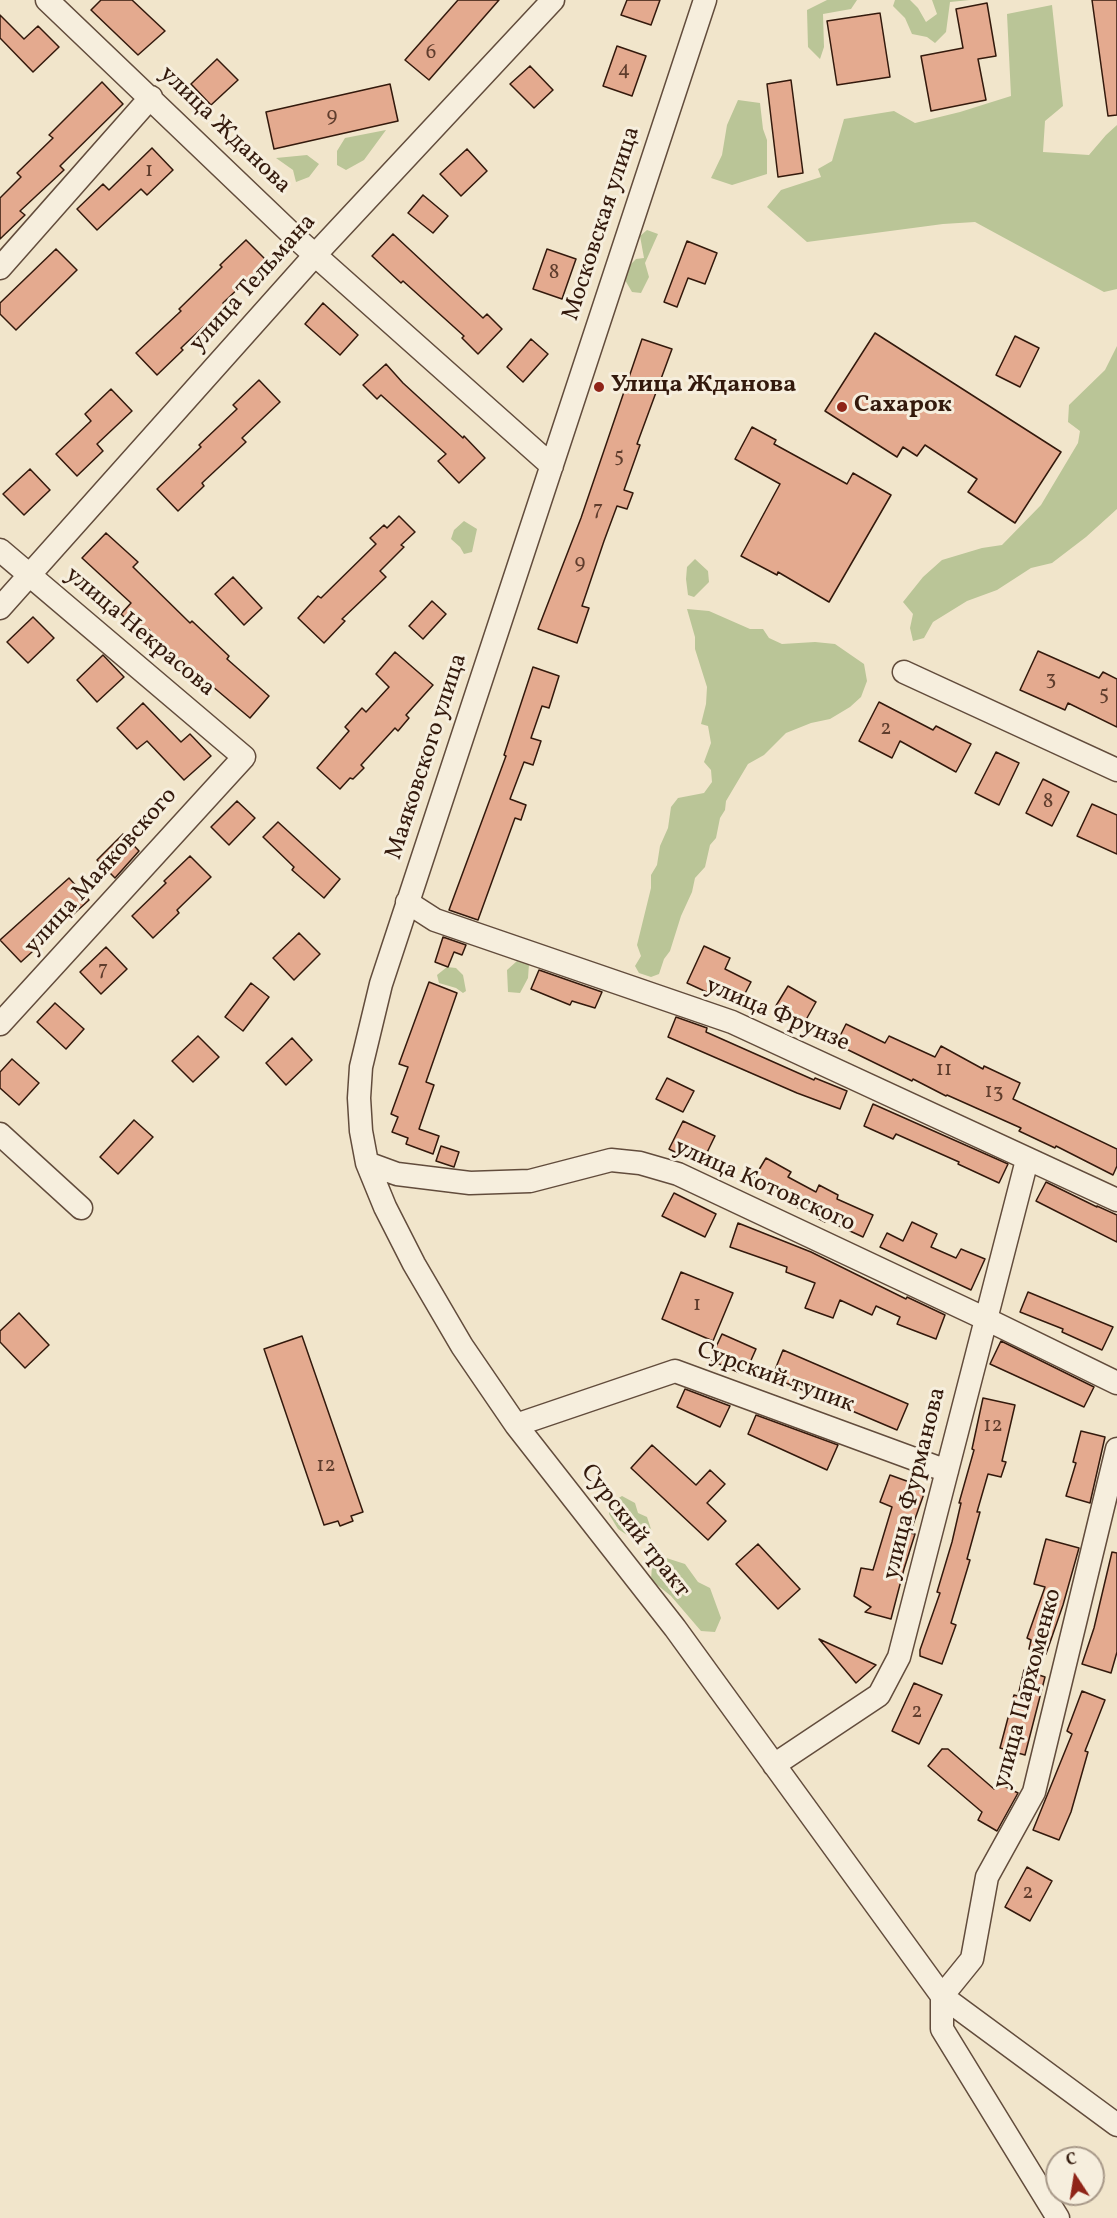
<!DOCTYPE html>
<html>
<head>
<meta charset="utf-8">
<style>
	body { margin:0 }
	#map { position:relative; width:1117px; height:2218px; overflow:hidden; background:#f1e5cb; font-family:Vollkorn,serif }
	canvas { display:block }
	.north { position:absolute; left:1045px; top:2146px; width:60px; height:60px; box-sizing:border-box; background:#f6eedd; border:2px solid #a89989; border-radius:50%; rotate:348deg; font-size:16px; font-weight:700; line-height:24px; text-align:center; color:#33190c }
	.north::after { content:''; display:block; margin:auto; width:21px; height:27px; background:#8f2418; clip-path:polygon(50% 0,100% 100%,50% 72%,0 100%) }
</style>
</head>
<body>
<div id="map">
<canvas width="1117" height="2218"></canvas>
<div class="north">С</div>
</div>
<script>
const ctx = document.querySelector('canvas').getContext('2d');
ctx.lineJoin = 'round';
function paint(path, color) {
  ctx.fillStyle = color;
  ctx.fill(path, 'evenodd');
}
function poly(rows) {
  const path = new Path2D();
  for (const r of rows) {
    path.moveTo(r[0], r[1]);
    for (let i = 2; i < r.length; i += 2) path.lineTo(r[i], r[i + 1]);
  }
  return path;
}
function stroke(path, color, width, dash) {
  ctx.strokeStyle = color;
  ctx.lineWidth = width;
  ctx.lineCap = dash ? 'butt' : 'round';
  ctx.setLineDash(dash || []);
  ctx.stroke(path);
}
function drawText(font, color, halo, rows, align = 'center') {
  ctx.font = font + ' Vollkorn,serif';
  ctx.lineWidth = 6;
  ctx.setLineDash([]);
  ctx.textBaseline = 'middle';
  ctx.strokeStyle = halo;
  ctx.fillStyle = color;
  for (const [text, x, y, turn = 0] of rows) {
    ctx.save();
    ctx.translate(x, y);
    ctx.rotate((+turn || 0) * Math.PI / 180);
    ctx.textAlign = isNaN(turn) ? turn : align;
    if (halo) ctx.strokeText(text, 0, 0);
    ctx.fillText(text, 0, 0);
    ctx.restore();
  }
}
const green = poly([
	[827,0,857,0,851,9,823,14,824,47,820,59,808,47,807,10],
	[895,0,910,0,918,8,926,22,937,14,932,0,970,0,950,2,946,32,935,43,927,37,912,34,905,18,893,6],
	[1052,5,1063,106,1045,121,1043,152,1089,155,1106,135,1117,125,1117,289,1104,292,975,222,943,224,807,242,767,207,781,190,821,177,818,169,832,161,844,119,894,111,915,123,960,112,1011,96,1007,14],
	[738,100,760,103,763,129,767,140,767,174,732,185,711,178,722,155,727,125],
	[386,130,364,160,346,170,337,165,337,151,345,138],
	[307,155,319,164,309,177,296,182,293,170,276,158],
	[647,230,658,234,645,263,649,277,641,293,632,292,625,280,630,265,636,259,644,258,640,236],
	[1117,346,1117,509,1086,537,1052,563,1031,568,997,590,967,601,933,622,924,638,913,641,910,628,913,614,903,602,923,577,942,560,982,548,1002,545,1041,505,1078,443,1080,431,1068,422,1069,405,1105,370],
	[464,521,477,529,472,552,464,554,460,547,451,539,454,530],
	[695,559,708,571,709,582,694,597,688,595,686,579,687,567],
	[687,609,709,611,750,629,763,629,769,638,782,644,815,642,835,644,864,664,867,681,861,697,850,707,830,719,811,723,786,733,764,755,748,764,726,801,725,810,720,818,716,838,710,845,705,867,695,878,692,892,681,916,670,951,664,959,659,974,651,977,639,973,635,966,641,956,637,945,651,888,651,875,657,865,660,846,668,828,671,807,678,798,704,793,712,782,711,770,704,762,711,743,708,726,701,724,706,704,707,687,695,649,695,637],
	[517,961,529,964,528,978,520,993,508,992,507,970],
	[447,967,456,968,463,975,466,991,463,993,456,988,439,983,437,975],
	[622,1496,635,1503,638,1513,647,1517,652,1532,639,1543,618,1529,609,1514,612,1502],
	[657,1555,685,1564,698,1582,710,1588,721,1618,715,1632,701,1631,671,1596,651,1580,652,1565]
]);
const building = poly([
	[101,0,132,0,165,31,138,55,91,10,101,0],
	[458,0,499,0,429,80,405,60,458,0],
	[627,0,660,0,651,25,621,15,627,0],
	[1092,0,1117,0,1117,115,1108,116,1092,0],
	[987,3,996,56,978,59,986,100,931,111,921,56,963,48,956,9,987,3],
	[880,13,890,77,837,85,827,21,880,13],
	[0,15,24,39,38,26,59,47,33,72,0,38,0,15],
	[617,46,646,56,632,96,603,86,617,46],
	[217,59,238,80,211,105,191,84,217,59],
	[530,66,553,90,534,108,510,84,530,66],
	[791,80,803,173,778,177,767,84,791,80],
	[102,82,123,104,60,166,64,170,20,211,25,215,0,239,0,198,21,177,17,173,53,138,49,135,102,82],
	[390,84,398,121,274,149,266,112,390,84],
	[152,148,173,170,147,195,141,189,97,230,77,209,103,184,109,190,152,148],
	[467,149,487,171,461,196,440,174,467,149],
	[423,195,448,216,433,233,408,213,423,195],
	[393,234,483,318,487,314,502,329,478,354,462,338,464,336,403,281,401,283,372,256,393,234],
	[246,240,267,261,223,303,225,306,181,348,183,350,157,375,136,353,181,311,179,309,222,267,220,265,246,240],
	[687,241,717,253,705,284,688,278,677,307,664,302,687,241],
	[56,249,77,270,16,330,0,314,0,303,56,249],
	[547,249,576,259,562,299,533,289,547,249],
	[323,303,358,335,340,355,305,324,323,303],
	[875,333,1061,452,1015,523,968,492,977,479,925,445,917,456,903,447,897,457,825,411,875,333],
	[1015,336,1039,348,1020,387,996,375,1015,336],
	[531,339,548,354,523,382,507,367,531,339],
	[642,339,672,349,637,444,640,445,624,490,633,493,627,509,617,506,604,541,582,606,589,608,577,643,538,629,581,518,642,339],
	[386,364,403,383,463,438,464,436,485,458,459,483,438,461,446,454,381,395,377,399,363,385,386,364],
	[259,380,280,402,242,438,246,442,202,483,204,486,178,511,157,489,201,447,199,445,237,409,233,405,259,380],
	[111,389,132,411,97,444,103,451,77,476,56,454,91,421,85,414,111,389],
	[752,427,776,440,774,444,847,484,853,473,891,495,829,602,778,572,777,575,741,556,780,484,735,459,752,427],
	[30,469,50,490,24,515,3,494,30,469],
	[399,516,415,532,401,545,404,547,380,571,386,577,342,619,345,621,324,643,298,618,318,596,321,598,376,544,370,538,384,525,387,528,399,516],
	[106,533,138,562,133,567,190,623,192,621,229,656,227,659,269,696,250,718,206,681,204,683,148,629,143,635,121,614,131,603,82,558,106,533],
	[233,577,262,608,244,625,215,594,233,577],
	[432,601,446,614,423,639,409,626,432,601],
	[33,617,54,638,28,663,7,642,33,617],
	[1038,651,1099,678,1103,672,1117,679,1117,727,1068,703,1065,710,1020,690,1038,651],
	[395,652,433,685,406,715,409,718,398,731,395,728,361,765,364,768,353,779,350,778,340,789,317,768,349,731,345,727,362,708,366,712,389,687,376,674,395,652],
	[103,655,124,677,97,702,77,680,103,655],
	[533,667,559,676,549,708,542,706,531,738,541,741,533,765,524,762,510,799,526,805,521,820,515,818,478,920,475,919,449,910,506,756,504,755,533,667],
	[879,702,933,730,936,726,971,744,956,772,900,741,892,758,859,741,879,702],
	[143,703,181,742,190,734,211,756,184,780,147,741,137,749,117,728,143,703],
	[996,752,1019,763,999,805,975,793,996,752],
	[1043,779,1069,792,1052,826,1026,813,1043,779],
	[237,801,255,818,229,845,211,827,237,801],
	[1092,804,1117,815,1117,854,1077,836,1092,804],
	[278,822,340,879,324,898,292,870,294,867,263,837,278,822],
	[123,834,139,851,115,878,97,860,123,834],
	[190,856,211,877,177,910,179,913,153,938,132,916,166,883,164,881,190,856],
	[69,878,89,900,21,962,0,940,69,878],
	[299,933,320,954,294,980,273,958,299,933],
	[443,937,466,945,462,955,454,952,448,967,435,962,443,937],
	[704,946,730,958,725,969,751,982,741,1001,715,988,711,994,687,983,704,946],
	[106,947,127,969,101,994,80,972,106,947],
	[539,970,602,992,595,1008,572,1001,570,1005,531,989,539,970],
	[429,982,457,993,426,1082,434,1085,419,1129,439,1136,433,1154,406,1144,408,1138,392,1132,398,1117,391,1114,408,1067,399,1064,429,982],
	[251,983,269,997,243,1031,225,1017,251,983],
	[788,986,816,1002,803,1025,774,1009,788,986],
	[55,1003,84,1029,66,1049,37,1022,55,1003],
	[676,1017,707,1028,706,1032,814,1080,815,1078,847,1091,840,1109,797,1093,668,1037,676,1017],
	[846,1024,885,1043,889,1036,935,1057,941,1046,983,1069,984,1066,1020,1083,1013,1099,1117,1149,1117,1166,1113,1175,1056,1146,1055,1148,1019,1131,1021,1128,947,1095,946,1096,913,1079,912,1081,836,1044,846,1024],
	[198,1036,219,1057,193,1082,172,1061,198,1036],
	[292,1038,312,1060,286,1085,266,1063,292,1038],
	[12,1059,39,1083,19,1105,0,1088,0,1072,12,1059],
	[667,1078,694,1091,683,1112,656,1099,667,1078],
	[873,1104,1008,1164,999,1183,958,1164,959,1162,896,1134,893,1139,864,1126,873,1104],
	[134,1120,153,1137,118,1174,100,1157,134,1120],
	[683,1121,715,1136,701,1165,669,1149,683,1121],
	[441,1146,459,1152,454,1167,436,1161,441,1146],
	[766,1158,791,1172,788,1177,816,1192,819,1185,838,1195,837,1199,873,1215,863,1237,826,1220,825,1222,751,1183,766,1158],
	[1046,1182,1097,1207,1097,1206,1117,1215,1117,1242,1036,1201,1046,1182],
	[674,1193,716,1214,705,1237,662,1216,674,1193],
	[912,1222,937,1234,931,1247,956,1258,961,1249,985,1259,971,1290,880,1247,887,1233,903,1241,912,1222],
	[738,1223,811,1252,906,1299,907,1297,945,1315,936,1339,897,1324,900,1317,876,1306,872,1315,840,1300,833,1318,805,1308,815,1283,786,1272,787,1267,730,1247,738,1223],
	[681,1272,733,1293,713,1341,662,1319,681,1272],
	[1028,1292,1113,1327,1102,1350,1062,1332,1063,1329,1020,1312,1028,1292],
	[19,1313,49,1345,25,1368,0,1342,0,1331,19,1313],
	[722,1334,756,1349,748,1367,743,1365,740,1373,710,1360,722,1334],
	[302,1336,363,1512,351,1516,353,1521,340,1526,338,1521,324,1525,264,1349,302,1336],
	[1001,1341,1094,1387,1084,1407,990,1364,1001,1341],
	[783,1350,908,1404,897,1430,772,1377,783,1350],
	[685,1389,730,1406,720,1427,677,1407,685,1389],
	[983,1398,1015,1405,1002,1461,1006,1462,1001,1477,988,1474,977,1512,980,1512,967,1559,970,1560,951,1623,956,1625,942,1664,920,1656,920,1650,940,1593,937,1592,952,1542,961,1503,959,1503,974,1450,972,1449,983,1398],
	[756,1415,838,1445,827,1470,748,1434,756,1415],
	[1081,1431,1105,1437,1090,1503,1066,1496,1076,1463,1073,1462,1081,1431],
	[652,1445,696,1485,710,1470,725,1484,707,1503,726,1521,708,1540,631,1468,652,1445],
	[890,1475,926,1488,910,1533,915,1534,904,1569,891,1619,865,1612,871,1607,854,1596,861,1568,873,1570,892,1507,880,1502,890,1475],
	[1046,1539,1079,1548,1063,1605,1046,1654,1029,1649,1031,1640,1027,1638,1045,1587,1034,1584,1046,1539],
	[758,1544,800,1589,778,1609,736,1564,758,1544],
	[1112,1552,1117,1553,1117,1652,1111,1673,1082,1664,1094,1628,1112,1552],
	[819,1639,876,1665,856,1683,819,1639],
	[1024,1670,1045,1677,1025,1755,1000,1748,1014,1695,1018,1696,1024,1670],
	[914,1683,942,1695,919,1744,892,1731,914,1683],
	[1082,1691,1105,1700,1085,1751,1088,1752,1071,1812,1059,1840,1033,1830,1072,1734,1067,1731,1082,1691],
	[942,1749,948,1749,994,1789,998,1783,1018,1793,997,1831,978,1820,982,1812,928,1766,942,1749],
	[1027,1867,1052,1881,1030,1921,1005,1907,1027,1867]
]);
const minor = poly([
	[47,0,297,239,552,466],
	[705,0,381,984,361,1067,359,1098,361,1131,367,1163,385,1207,414,1264,462,1346,516,1425,675,1628,942,1996,1117,2125],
	[0,268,151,97],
	[0,550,244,757,0,1024],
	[0,608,315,255,553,0],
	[904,672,1117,770],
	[407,902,435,920,732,1022,1117,1200],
	[0,1134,81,1208],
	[367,1163,397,1174,470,1183,530,1181,611,1160,640,1163,678,1174,986,1319,1117,1383],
	[516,1425,675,1371,947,1471],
	[774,1765,879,1695,899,1657,1027,1160],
	[942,1996,972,1959,987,1877,1034,1792,1117,1449],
	[942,1996,942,2029,1058,2218]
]);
const markers = [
	[599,387,6,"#8f2418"],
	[842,407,6,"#8f2418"]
];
const numberNames = [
	["6",431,54],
	["4",624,71],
	["9",332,117],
	["1",149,172],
	["8",554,274],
	["5",619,457],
	["7",598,511],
	["9",580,564],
	["3",1051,680],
	["5",1104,695],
	["2",886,730],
	["8",1048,803],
	["7",103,971],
	["11",944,1071],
	["13",994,1093],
	["1",697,1306],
	["12",993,1427],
	["12",326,1467],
	["2",917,1713],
	["2",1028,1894]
];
const streetNames = [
	["улица Жданова",224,131,44],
	["Московская улица",603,224,-72],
	["улица Тельмана",254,284,-48],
	["улица Некрасова",139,633,40],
	["Маяковского улица",428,757,-72],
	["улица Маяковского",102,872,-48],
	["улица Фрунзе",777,1016,23],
	["улица Котовского",764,1187,24],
	["Сурский тупик",775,1379,20],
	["улица Фурманова",916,1484,-76],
	["Сурский тракт",634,1532,52],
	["улица Пархоменко",1029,1689,-75]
];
const poiNames = [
	["Улица Жданова",611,387],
	["Сахарок",854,407]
];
paint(green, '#bac597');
paint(building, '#e4aa8f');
stroke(building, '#33190c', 1.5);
stroke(minor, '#624c3c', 25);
stroke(minor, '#f6eedd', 22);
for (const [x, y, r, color] of markers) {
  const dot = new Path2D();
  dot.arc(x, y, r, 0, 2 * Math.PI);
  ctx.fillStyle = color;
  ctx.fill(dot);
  stroke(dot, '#f6eedd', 2);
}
drawText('21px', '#5f3d2d', null, numberNames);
drawText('24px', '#33190c', '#f6eedd', streetNames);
drawText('bold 24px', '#33190c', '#f6eedd', poiNames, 'left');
</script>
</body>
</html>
